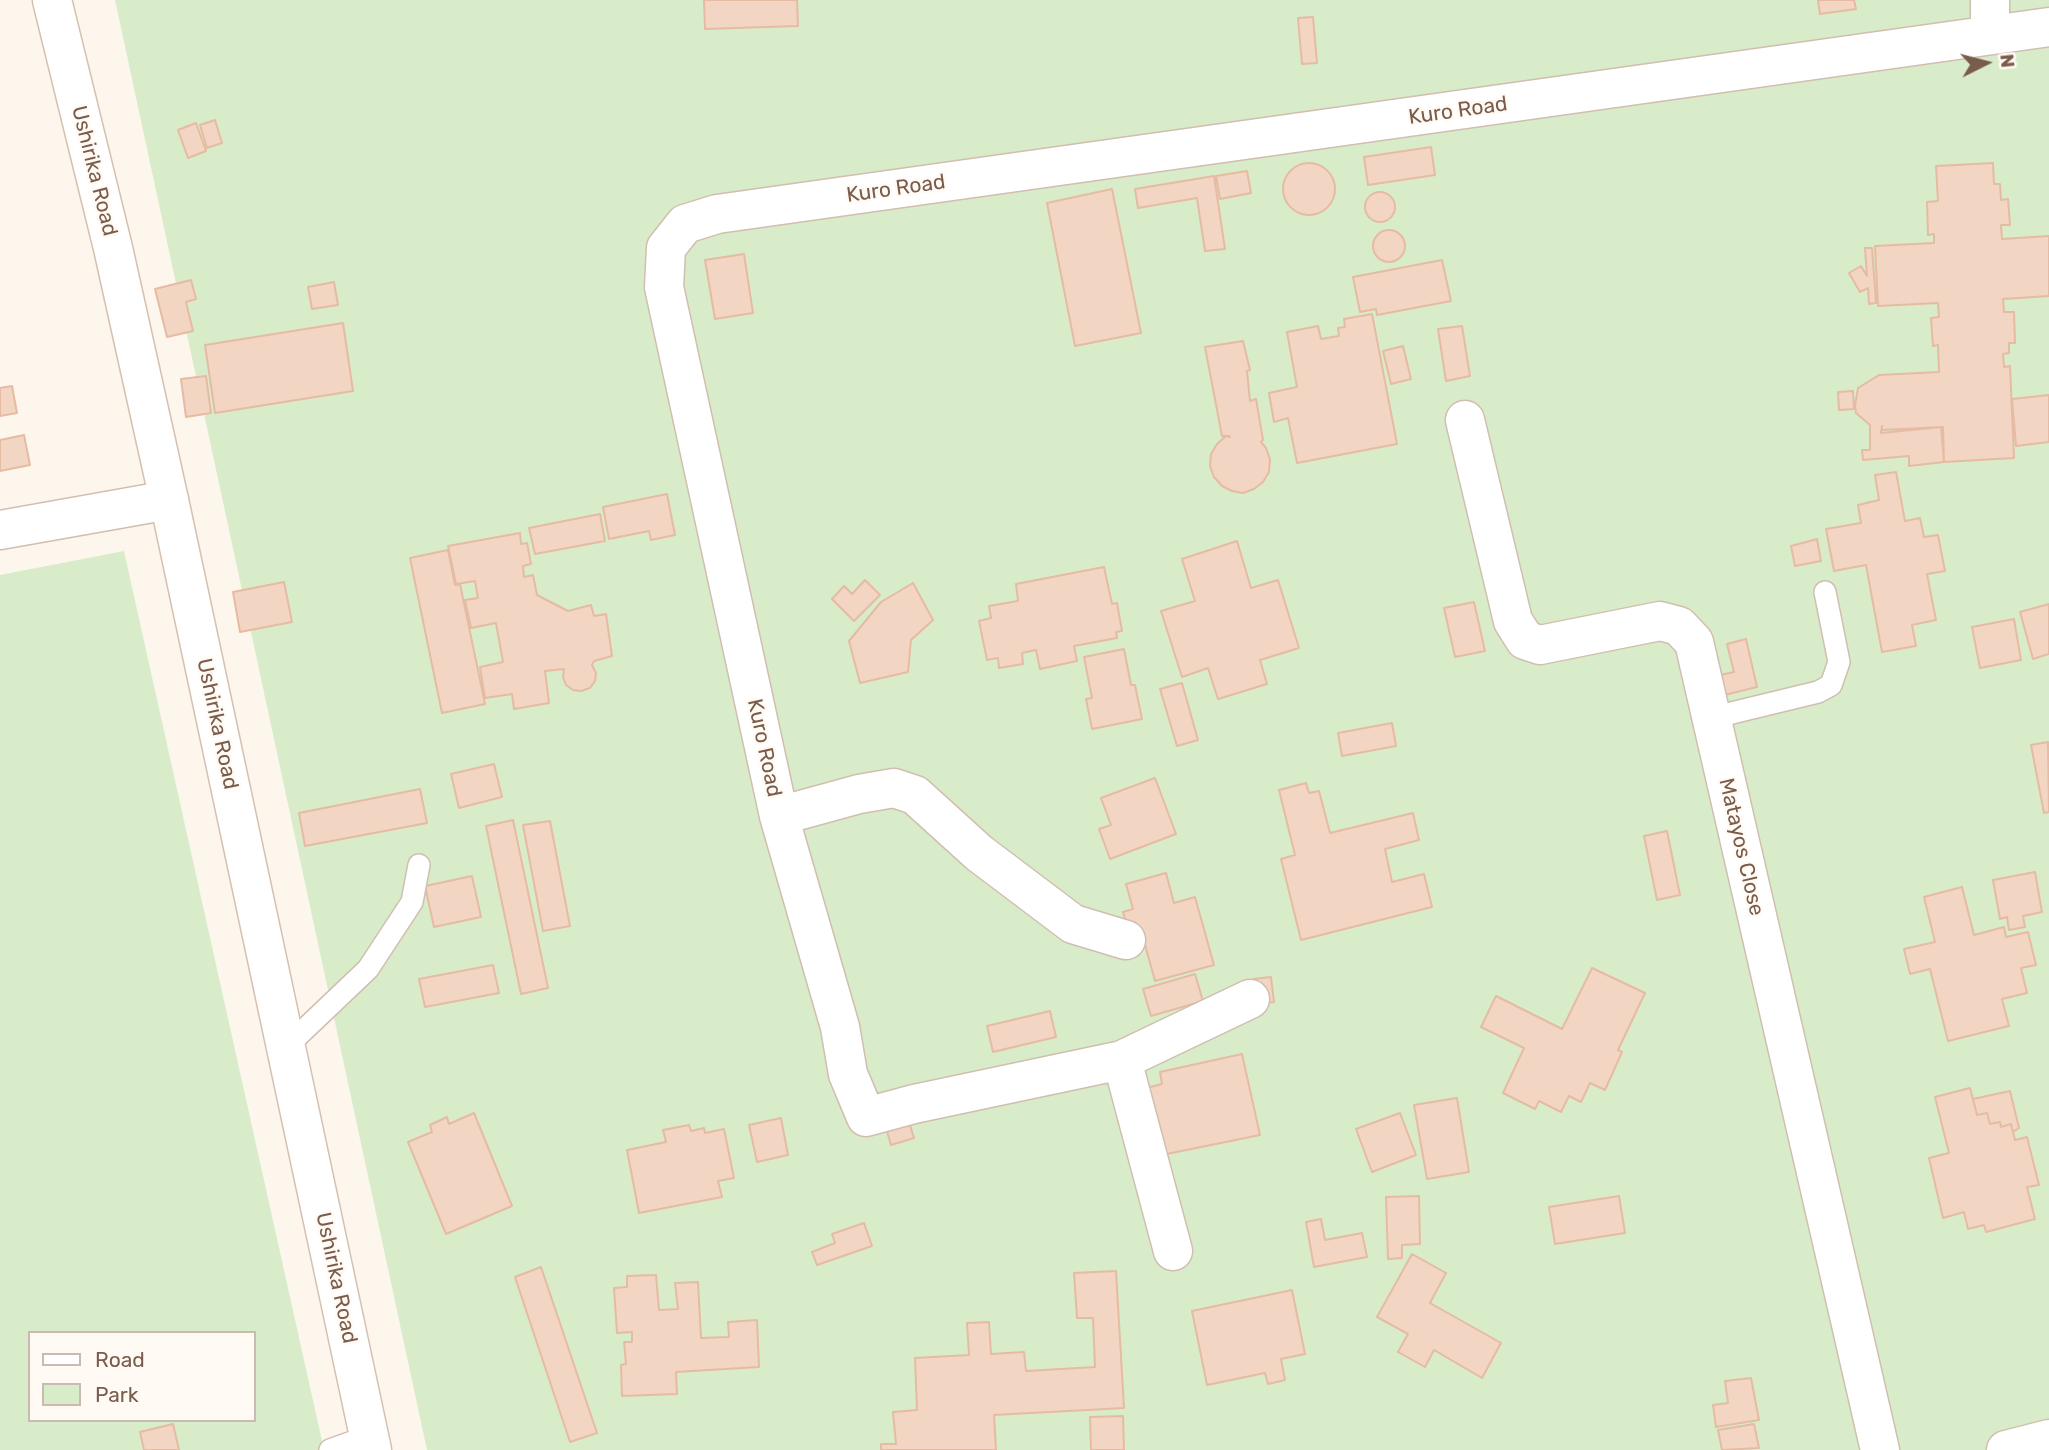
<!DOCTYPE html>
<html>
<head>
<meta charset="utf-8">
<style>
	body { margin:0 }
	#map { position:relative; width:2049px; height:1450px; overflow:hidden; background:#fdf6ec; font-family:Rubik,sans-serif }
	canvas { display:block }
	.legend { position:absolute; left:28px; top:1331px; width:228px; height:91px; box-sizing:border-box; background:#fffaf3; border:2px solid #cabbb1; margin:0; padding:9px 12px; list-style:none; font-size:21px; color:#7a5c4d }
	.legend li { display:flex; align-items:center; gap:14px; height:35px }
	.legend b { width:35px; border:2px solid #cabbb1 }
	.north { position:absolute; left:1951px; top:28px; width:70px; height:70px; -webkit-text-stroke:5px #fffaf3; paint-order:stroke; rotate:84deg; font-size:19px; font-weight:700; line-height:28px; text-align:center; color:#7a5c4d }
	.north::after { content:''; display:block; margin:auto; width:24px; height:32px; background:#7a5c4d; clip-path:polygon(50% 0,100% 100%,50% 72%,0 100%) }
</style>
</head>
<body>
<div id="map">
<canvas width="2049" height="1450"></canvas>
<ul class="legend">
<li><b style="height:9px;background:#fff"></b>Road</li>
<li><b style="height:19px;background:#d8ecc9"></b>Park</li>
</ul>
<div class="north">N</div>
</div>
<script>
const ctx = document.querySelector('canvas').getContext('2d');
ctx.lineJoin = 'round';
function paint(path, color) {
  ctx.fillStyle = color;
  ctx.fill(path, 'evenodd');
}
function poly(rows) {
  const path = new Path2D();
  for (const r of rows) {
    if (r.length === 3) {
      path.moveTo(r[0] + r[2], r[1]);
      path.arc(r[0], r[1], r[2], 0, 2 * Math.PI);
      continue;
    }
    path.moveTo(r[0], r[1]);
    for (let i = 2; i < r.length; i += 2) path.lineTo(r[i], r[i + 1]);
  }
  return path;
}
function stroke(path, color, width, dash) {
  ctx.strokeStyle = color;
  ctx.lineWidth = width;
  ctx.lineCap = dash ? 'butt' : 'round';
  ctx.setLineDash(dash || []);
  ctx.stroke(path);
}
function drawText(font, color, halo, rows, align = 'center') {
  ctx.font = font + ' Rubik,sans-serif';
  ctx.lineWidth = 5;
  ctx.setLineDash([]);
  ctx.textBaseline = 'middle';
  ctx.strokeStyle = halo;
  ctx.fillStyle = color;
  for (const [text, x, y, turn = 0] of rows) {
    ctx.save();
    ctx.translate(x, y);
    ctx.rotate((+turn || 0) * Math.PI / 180);
    ctx.textAlign = isNaN(turn) ? turn : align;
    if (halo) ctx.strokeText(text, 0, 0);
    ctx.fillText(text, 0, 0);
    ctx.restore();
  }
}
const green = poly([
	[115,0,2049,0,2049,1450,427,1450],
	[124,551,324,1450,0,1450,0,575],
	[30,1333,254,1333,254,1420,30,1420]
]);
const building = poly([
	[704,0,797,0,798,26,705,29,704,0],
	[1818,0,1854,0,1856,9,1820,14,1818,0],
	[1313,17,1317,63,1302,64,1298,18,1313,17],
	[215,120,222,143,207,148,200,125,215,120],
	[196,123,206,151,188,158,178,130,196,123],
	[1431,147,1435,175,1368,185,1364,157,1431,147],
	[1993,163,1994,184,2000,184,2001,200,2008,199,2010,225,2001,225,2002,239,2049,236,2049,296,2003,299,2004,312,2014,312,2015,343,2009,343,2009,353,2003,354,2004,367,2010,366,2014,458,1944,462,1943,427,1882,430,1882,426,1881,433,1941,427,1944,462,1909,466,1909,456,1863,460,1862,450,1870,450,1870,425,1856,413,1855,406,1858,388,1879,375,1939,372,1938,345,1933,346,1931,318,1939,317,1938,303,1878,306,1875,246,1934,243,1934,234,1928,235,1927,202,1938,201,1936,166,1993,163],
	[1309,189,26],
	[1247,171,1251,193,1220,199,1216,176,1247,171],
	[1214,176,1225,249,1205,251,1197,198,1138,208,1135,189,1214,176],
	[1112,189,1141,333,1075,346,1047,203,1112,189],
	[1380,207,15],
	[1389,246,16],
	[1865,248,1872,248,1876,303,1869,304,1868,288,1860,292,1849,273,1861,266,1867,276,1865,248],
	[744,254,753,313,715,319,705,260,744,254],
	[1442,260,1451,301,1377,315,1376,309,1360,312,1353,277,1442,260],
	[191,280,196,299,186,302,193,331,167,337,155,289,191,280],
	[334,282,338,305,312,309,308,287,334,282],
	[1372,314,1397,444,1297,463,1288,418,1274,422,1269,393,1297,387,1287,332,1318,326,1321,339,1339,336,1338,328,1345,327,1344,319,1372,314],
	[343,323,353,391,215,413,205,345,343,323],
	[1462,326,1470,376,1446,381,1438,329,1462,326],
	[1243,341,1250,370,1247,371,1250,401,1256,399,1263,440,1261,442,1266,448,1270,459,1269,472,1263,482,1254,489,1243,493,1232,491,1222,486,1214,477,1210,466,1211,454,1217,444,1226,436,1230,437,1229,436,1222,436,1205,347,1243,341],
	[1403,346,1411,379,1391,384,1383,351,1403,346],
	[206,376,211,413,186,417,181,379,206,376],
	[12,386,17,413,0,416,0,388,12,386],
	[1853,391,1854,409,1839,410,1838,392,1853,391],
	[2049,395,2049,442,2016,446,2012,399,2049,395],
	[24,435,30,465,0,471,0,440,24,435],
	[1896,472,1905,521,1920,518,1924,537,1938,535,1945,571,1927,574,1936,620,1912,625,1916,646,1882,652,1866,565,1834,571,1826,529,1861,523,1858,505,1879,500,1875,475,1896,472],
	[667,494,675,535,651,540,649,531,609,539,603,507,667,494],
	[600,514,605,541,535,554,529,528,600,514],
	[520,533,521,544,527,543,531,564,523,566,524,577,533,575,537,595,568,611,591,605,594,616,606,614,612,656,594,661,592,665,596,673,595,681,590,688,581,691,573,690,566,685,563,677,564,669,545,671,549,703,514,709,512,694,485,698,480,667,503,662,496,623,471,628,465,600,478,598,475,581,456,584,448,546,520,533],
	[1817,539,1821,561,1795,566,1791,546,1817,539],
	[1237,541,1251,588,1278,580,1299,648,1260,660,1267,684,1218,699,1208,668,1182,677,1161,611,1195,601,1182,559,1237,541],
	[448,550,455,585,460,584,485,704,442,713,410,558,448,550],
	[1104,567,1112,604,1117,603,1122,631,1116,632,1117,638,1074,646,1077,661,1040,669,1036,650,1022,653,1023,664,999,668,998,658,987,660,979,621,991,618,989,606,1018,601,1016,584,1104,567],
	[865,580,880,595,854,621,832,599,844,586,852,594,865,580],
	[284,582,292,622,240,632,233,592,284,582],
	[913,583,933,620,911,640,908,672,860,683,849,641,881,602,913,583],
	[1474,602,1485,651,1455,657,1444,608,1474,602],
	[2049,604,2049,654,2033,659,2020,612,2049,604],
	[2014,619,2021,660,1980,668,1972,627,2014,619],
	[1746,639,1757,687,1720,696,1716,676,1734,672,1727,644,1746,639],
	[1124,649,1131,685,1135,685,1142,719,1092,729,1086,699,1092,698,1084,657,1124,649],
	[1182,683,1198,740,1177,746,1160,689,1182,683],
	[1392,723,1396,746,1342,756,1338,733,1392,723],
	[2048,742,2049,812,2044,813,2031,745,2048,742],
	[494,764,502,797,459,808,451,774,494,764],
	[1155,778,1176,834,1110,859,1099,829,1111,825,1101,798,1155,778],
	[1306,783,1309,793,1319,791,1330,833,1413,813,1419,840,1385,849,1392,882,1424,874,1432,907,1301,940,1281,859,1295,855,1279,790,1306,783],
	[420,789,427,823,305,846,299,813,420,789],
	[513,820,548,988,521,994,486,826,513,820],
	[550,821,570,926,543,931,523,825,550,821],
	[1667,831,1680,895,1657,900,1644,836,1667,831],
	[2035,872,2042,912,2023,916,2025,927,2009,930,2007,917,2000,919,1993,880,2035,872],
	[1166,873,1174,903,1195,897,1214,965,1155,981,1145,945,1134,948,1123,912,1133,909,1126,884,1166,873],
	[472,876,481,917,434,927,425,886,472,876],
	[1962,887,1974,935,2004,927,2006,937,2028,932,2036,965,2021,968,2027,993,2002,999,2009,1026,1948,1041,1930,969,1910,974,1904,949,1935,942,1924,897,1962,887],
	[493,965,499,993,425,1007,419,979,493,965],
	[1592,968,1645,993,1618,1050,1622,1052,1605,1090,1590,1083,1581,1102,1569,1096,1561,1112,1539,1101,1535,1109,1503,1093,1524,1048,1481,1027,1496,996,1562,1029,1592,968],
	[1195,974,1203,1001,1151,1016,1143,989,1195,974],
	[1271,977,1274,1002,1256,1004,1253,979,1271,977],
	[1050,1011,1056,1037,993,1052,987,1026,1050,1011],
	[1242,1054,1260,1135,1152,1157,1138,1090,1162,1084,1160,1072,1242,1054],
	[1970,1088,1977,1115,1987,1113,1990,1124,2000,1122,2001,1127,2011,1124,2015,1140,2027,1137,2039,1185,2027,1187,2035,1219,1986,1232,1984,1225,1968,1229,1964,1212,1943,1218,1929,1158,1949,1153,1935,1097,1970,1088],
	[2010,1091,2019,1128,2013,1132,2011,1124,2001,1127,2000,1122,1990,1124,1987,1113,1977,1115,1973,1099,2010,1091],
	[1457,1098,1469,1172,1427,1179,1414,1105,1457,1098],
	[474,1113,512,1206,446,1234,408,1142,432,1132,430,1125,447,1117,449,1124,474,1113],
	[1400,1113,1416,1155,1372,1172,1356,1129,1400,1113],
	[781,1118,788,1155,757,1162,749,1125,781,1118],
	[909,1122,914,1138,891,1145,886,1128,909,1122],
	[689,1125,691,1131,704,1128,705,1133,724,1129,734,1178,718,1181,722,1197,639,1213,627,1150,666,1142,663,1130,689,1125],
	[1419,1196,1420,1244,1402,1245,1402,1258,1388,1259,1386,1197,1419,1196],
	[1619,1196,1625,1233,1555,1244,1549,1207,1619,1196],
	[1321,1219,1325,1240,1362,1233,1367,1257,1314,1267,1306,1222,1321,1219],
	[864,1223,872,1246,817,1265,812,1252,835,1243,832,1234,864,1223],
	[1412,1254,1446,1273,1430,1303,1501,1343,1482,1378,1434,1350,1425,1367,1398,1352,1408,1334,1377,1317,1412,1254],
	[541,1267,597,1433,570,1442,515,1277,541,1267],
	[1116,1271,1124,1408,994,1415,996,1450,881,1450,881,1444,896,1444,893,1412,917,1410,915,1358,969,1355,967,1323,989,1322,991,1354,1024,1352,1026,1371,1095,1367,1093,1318,1077,1318,1074,1273,1116,1271],
	[656,1275,659,1310,678,1309,675,1283,698,1282,701,1338,729,1337,728,1322,757,1320,759,1367,676,1372,677,1394,622,1396,621,1365,626,1364,624,1342,632,1342,632,1332,617,1333,614,1288,627,1287,627,1276,656,1275],
	[1292,1290,1305,1354,1281,1359,1285,1380,1268,1384,1265,1373,1207,1385,1192,1311,1292,1290],
	[1751,1378,1759,1420,1716,1427,1713,1405,1728,1403,1725,1381,1751,1378],
	[1123,1416,1124,1450,1091,1450,1090,1417,1123,1416],
	[173,1424,179,1450,144,1450,140,1432,173,1424],
	[1754,1424,1759,1448,1722,1450,1718,1430,1754,1424]
]);
const lane = poly([
	[1711,718,1818,692,1831,685,1839,662,1825,592],
	[286,1047,368,969,412,902,419,865],
	[330,1450,369,1436]
]);
const street = poly([
	[1990,0,1990,35],
	[1465,420,1513,621,1525,640,1540,645,1660,621,1679,626,1694,642,1880,1450],
	[0,530,169,500],
	[779,816,859,794,894,788,915,795,979,853,1073,924,1126,940],
	[1250,999,1122,1060,914,1104,866,1117,848,1074,840,1027,779,816,664,287,666,248,685,224,717,214,2049,27],
	[1122,1060,1173,1251],
	[2006,1450,2049,1439]
]);
const secondary = poly([
	[52,0,113,248,169,500,372,1450]
]);
const streetNames = [
	["Kuro Road",1458,111,-8],
	["Ushirika Road",94,171,76],
	["Kuro Road",896,189,-8],
	["Ushirika Road",217,724,78],
	["Kuro Road",764,748,78],
	["Matayos Close",1741,847,77],
	["Ushirika Road",336,1278,78]
];
paint(green, '#d8ecc9');
paint(building, '#f3d5c3');
stroke(building, '#e6bba3', 2);
stroke(lane, '#d1beb0', 24);
stroke(street, '#d1beb0', 41);
stroke(secondary, '#d6c0b0', 41);
stroke(lane, '#fff', 21);
stroke(street, '#fff', 38);
stroke(secondary, '#fff', 38);
drawText('21px', '#7a5c4d', '#fffaf3', streetNames);
</script>
</body>
</html>
